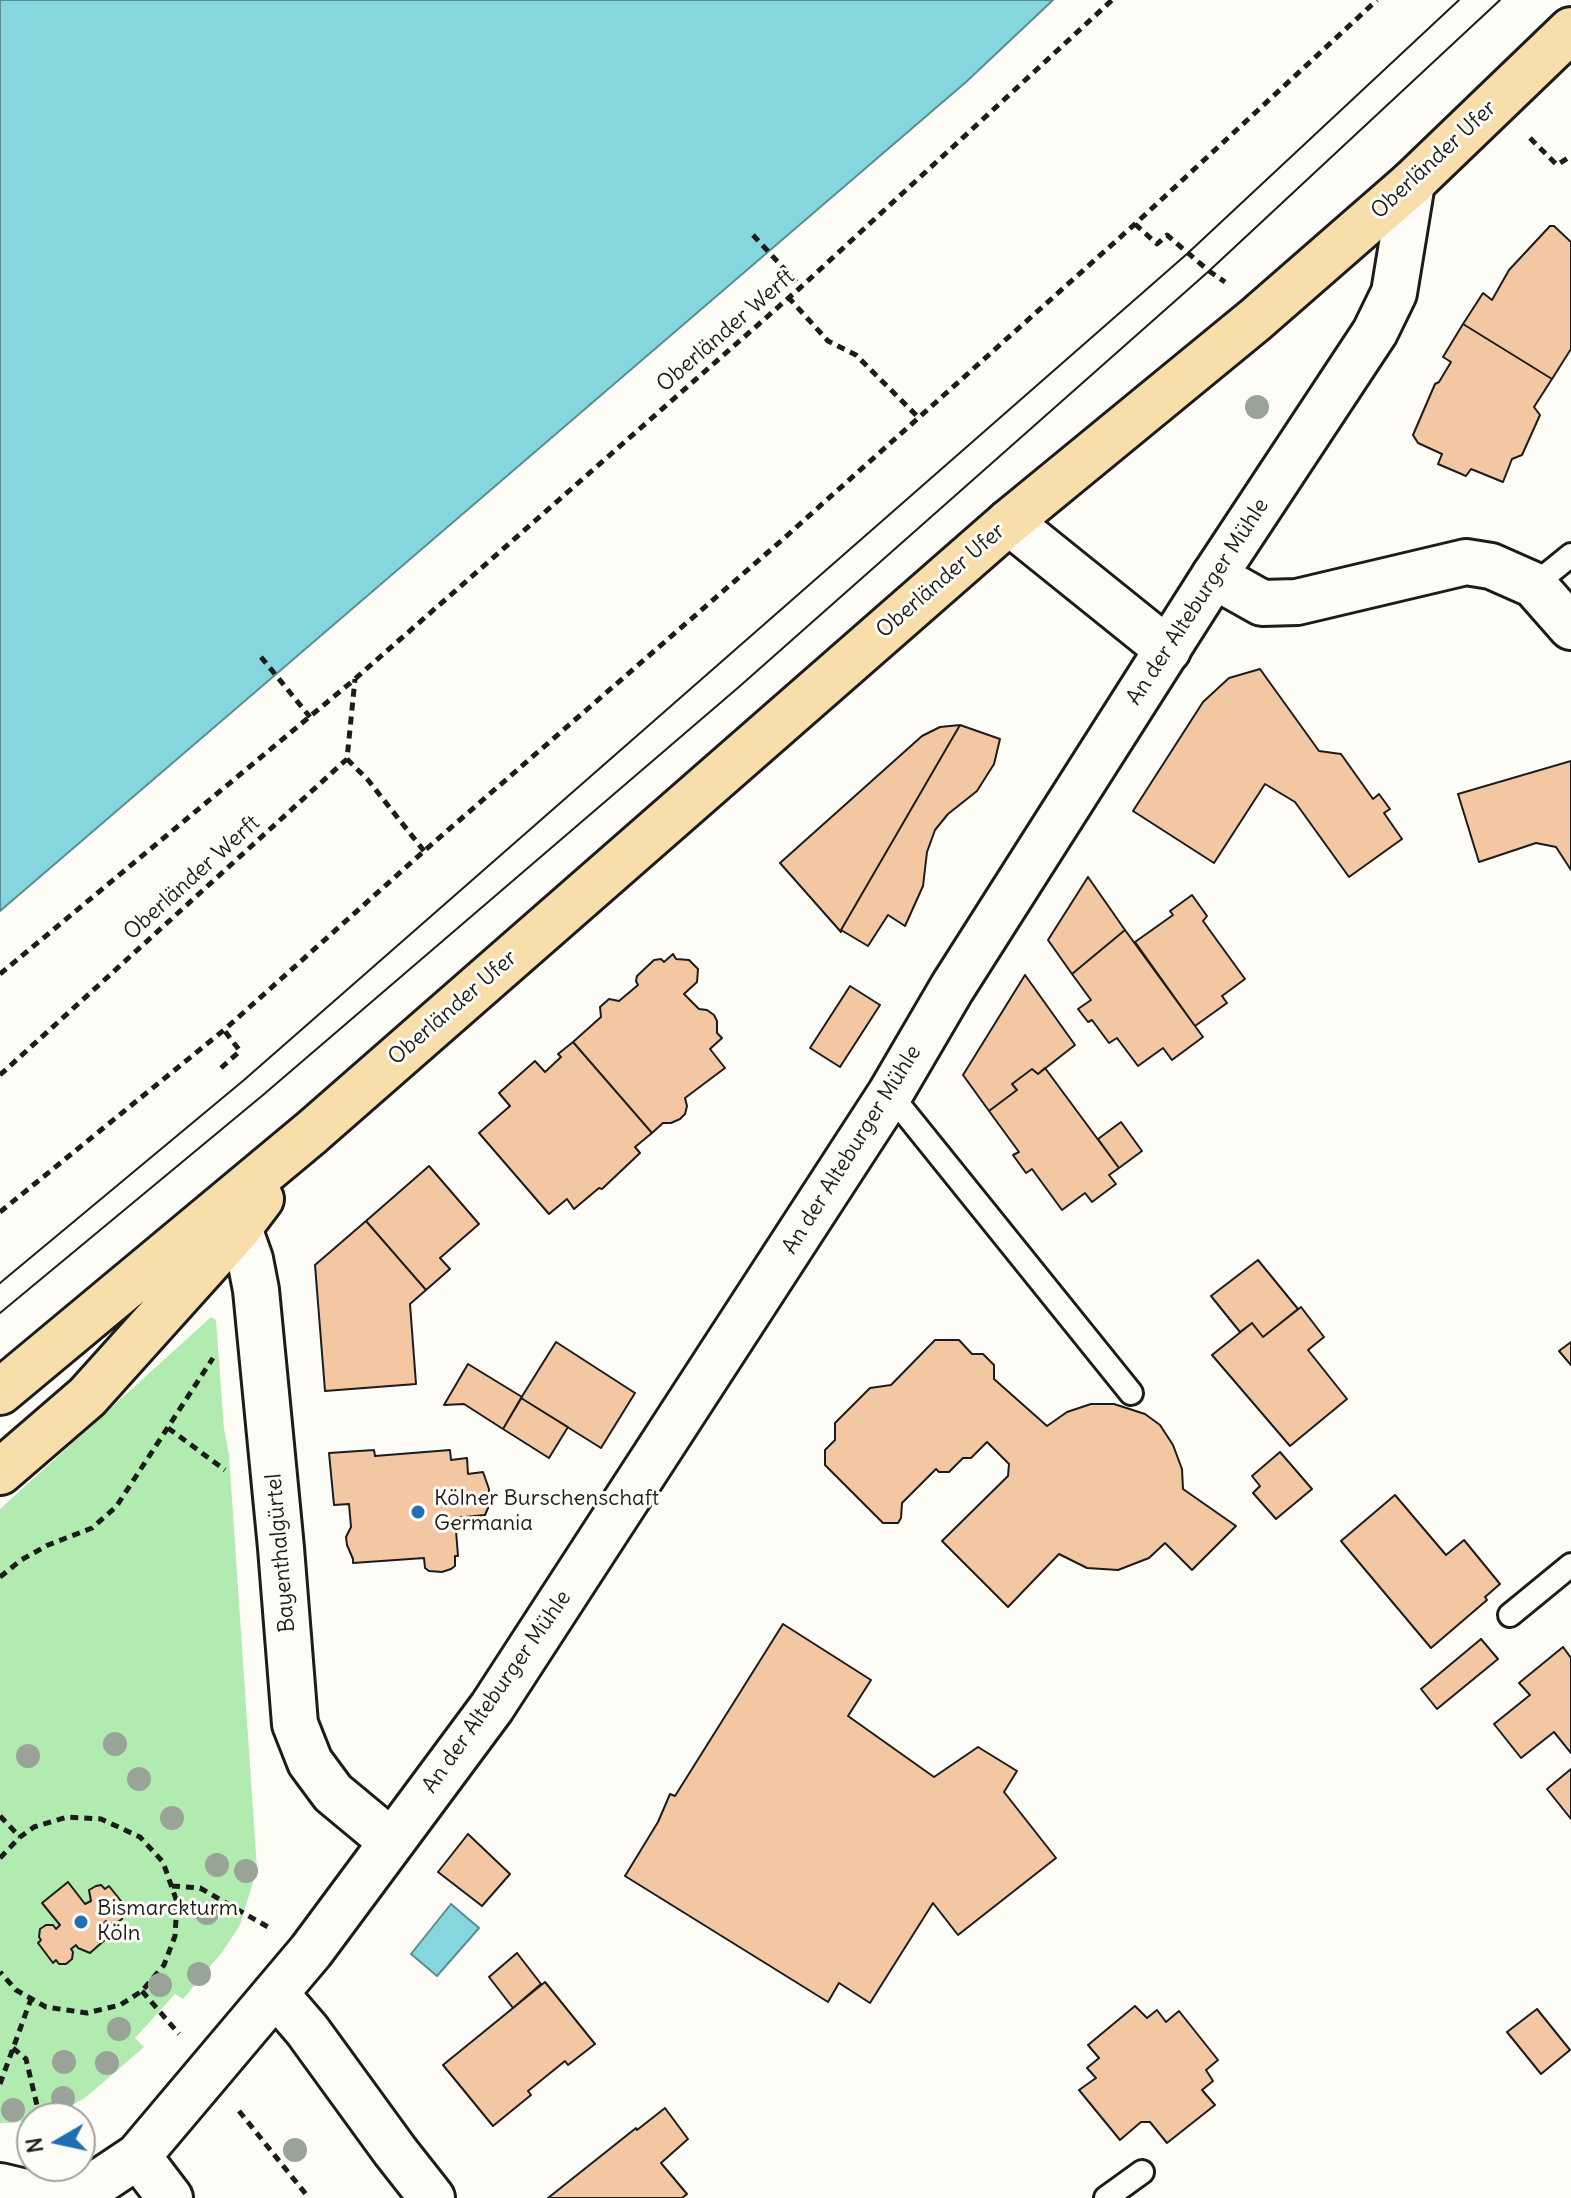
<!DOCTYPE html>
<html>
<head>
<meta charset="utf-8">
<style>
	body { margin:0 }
	#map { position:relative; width:1571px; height:2198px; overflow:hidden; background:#fdfcf7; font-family:Delius,sans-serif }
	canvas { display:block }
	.north { position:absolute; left:16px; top:2102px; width:80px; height:80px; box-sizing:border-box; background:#fdfcf7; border:2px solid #a3a29f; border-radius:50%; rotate:261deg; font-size:22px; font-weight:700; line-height:32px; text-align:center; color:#1c1c1c }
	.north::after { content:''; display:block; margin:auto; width:28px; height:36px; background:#1f6fb2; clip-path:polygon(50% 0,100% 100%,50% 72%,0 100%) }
</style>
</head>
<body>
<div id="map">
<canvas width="1571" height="2198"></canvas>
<div class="north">N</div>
</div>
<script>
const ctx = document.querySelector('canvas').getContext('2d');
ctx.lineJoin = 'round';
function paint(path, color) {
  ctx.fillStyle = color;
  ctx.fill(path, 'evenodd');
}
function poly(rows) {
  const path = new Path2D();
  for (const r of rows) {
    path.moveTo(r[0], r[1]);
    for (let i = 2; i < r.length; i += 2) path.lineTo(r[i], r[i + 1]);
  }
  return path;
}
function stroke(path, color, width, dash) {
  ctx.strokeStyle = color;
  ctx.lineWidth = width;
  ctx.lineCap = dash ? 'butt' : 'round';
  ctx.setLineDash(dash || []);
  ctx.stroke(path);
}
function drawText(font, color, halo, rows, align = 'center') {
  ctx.font = font + ' Delius,sans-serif';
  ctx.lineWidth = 6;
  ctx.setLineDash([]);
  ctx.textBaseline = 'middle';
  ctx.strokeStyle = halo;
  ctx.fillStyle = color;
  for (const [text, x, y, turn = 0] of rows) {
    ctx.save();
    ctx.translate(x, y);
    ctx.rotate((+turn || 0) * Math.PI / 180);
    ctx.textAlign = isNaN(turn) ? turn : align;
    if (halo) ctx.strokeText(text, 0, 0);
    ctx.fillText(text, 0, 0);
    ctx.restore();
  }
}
const green = poly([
	[211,1317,216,1320,224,1429,229,1455,257,1869,240,1925,223,1951,183,1999,175,1994,135,2038,144,2047,85,2098,67,2108,51,2114,13,2123,0,2123,0,1509]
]);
const water = poly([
	[0,0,1053,0,966,82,0,911,0,0],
	[451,1904,479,1928,437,1976,411,1954,451,1904]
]);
const building = poly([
	[1550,226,1554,226,1571,242,1571,349,1552,379,1463,324,1483,293,1492,300,1509,270,1550,226],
	[1463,324,1552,379,1534,407,1540,415,1522,455,1512,459,1503,482,1471,469,1466,476,1438,464,1442,454,1418,443,1413,435,1435,384,1439,382,1451,362,1443,357,1463,324],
	[1260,669,1319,751,1341,754,1373,799,1379,794,1390,809,1384,813,1402,839,1349,877,1295,802,1265,784,1214,863,1133,811,1203,702,1229,678,1260,669],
	[960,725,1000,739,994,764,977,791,948,814,935,830,927,852,923,886,905,926,888,915,868,946,841,930,960,725],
	[960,725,841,930,841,932,780,863,922,736,940,727,960,725],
	[1571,761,1571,870,1556,847,1536,843,1479,862,1458,794,1571,761],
	[1088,877,1125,930,1072,974,1048,940,1088,877],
	[1192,895,1207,916,1203,921,1245,979,1222,996,1227,1003,1195,1026,1135,942,1173,915,1170,911,1192,895],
	[1125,930,1203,1037,1172,1060,1163,1048,1138,1066,1117,1038,1109,1043,1092,1020,1088,1022,1078,1009,1091,1000,1072,974,1125,930],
	[673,954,676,959,689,960,698,969,697,982,684,994,699,1009,707,1010,714,1015,717,1021,717,1033,722,1038,710,1049,725,1068,685,1098,687,1106,685,1114,680,1119,671,1123,663,1123,652,1133,573,1042,601,1017,600,1007,609,999,619,1001,638,985,636,981,637,976,654,960,661,959,664,962,673,954],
	[1025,975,1075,1045,1038,1074,1032,1069,1012,1084,1017,1090,989,1111,963,1075,1025,975],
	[850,986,880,1005,840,1067,810,1048,850,986],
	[573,1042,652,1133,635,1147,640,1153,602,1189,599,1188,574,1209,567,1199,549,1214,479,1133,510,1106,499,1093,535,1061,545,1072,561,1057,558,1054,573,1042],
	[1045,1068,1119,1168,1109,1175,1116,1184,1092,1202,1085,1193,1062,1210,1032,1169,1026,1173,1013,1155,1019,1152,989,1111,1017,1090,1012,1084,1032,1069,1038,1074,1045,1068],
	[1121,1122,1142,1151,1119,1168,1098,1139,1121,1122],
	[429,1166,479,1224,440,1258,450,1269,426,1290,366,1221,429,1166],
	[366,1221,426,1290,410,1304,416,1384,325,1391,315,1265,366,1221],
	[1258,1260,1298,1309,1263,1337,1252,1323,1240,1332,1211,1296,1258,1260],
	[1301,1307,1324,1337,1308,1350,1347,1399,1290,1446,1212,1355,1252,1323,1263,1337,1301,1307],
	[935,1340,959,1340,972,1354,983,1354,994,1365,994,1379,1047,1426,1067,1412,1091,1404,1114,1404,1145,1414,1160,1425,1173,1445,1182,1469,1183,1489,1236,1526,1192,1570,1165,1543,1149,1558,1118,1570,1087,1568,1059,1554,1008,1607,942,1541,1008,1476,1009,1464,987,1442,971,1458,963,1458,949,1472,939,1472,936,1469,902,1503,901,1518,898,1523,883,1523,825,1465,825,1450,835,1440,835,1423,870,1388,891,1385,935,1340],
	[556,1342,635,1393,601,1448,521,1398,556,1342],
	[1571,1342,1571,1365,1559,1351,1571,1342],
	[468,1364,522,1397,503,1429,464,1404,444,1405,468,1364],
	[521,1398,568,1427,549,1458,503,1429,521,1398],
	[374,1450,375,1456,450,1450,451,1460,467,1458,468,1474,483,1472,489,1489,488,1508,485,1515,455,1518,458,1556,455,1556,455,1566,451,1569,442,1572,429,1571,425,1568,424,1558,353,1563,353,1559,347,1545,346,1537,351,1527,349,1504,334,1505,329,1453,374,1450],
	[1280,1452,1312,1489,1276,1519,1253,1493,1260,1486,1252,1476,1280,1452],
	[1395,1495,1446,1555,1464,1540,1500,1584,1485,1597,1487,1600,1431,1648,1341,1541,1395,1495],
	[783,1624,871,1680,848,1716,934,1777,978,1747,1017,1771,1004,1792,1056,1858,958,1935,933,1903,870,2003,839,1983,828,2002,625,1876,658,1822,670,1794,675,1796,783,1624],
	[1481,1639,1498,1659,1437,1709,1421,1689,1481,1639],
	[1563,1647,1571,1658,1571,1753,1554,1732,1521,1758,1494,1724,1530,1695,1519,1683,1563,1647],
	[1571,1769,1571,1819,1547,1789,1571,1769],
	[468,1834,510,1874,482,1906,438,1872,468,1834],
	[68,1882,85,1904,91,1901,89,1890,96,1886,101,1885,105,1889,109,1886,125,1906,120,1910,123,1914,122,1919,116,1923,108,1924,106,1921,102,1925,107,1938,90,1953,78,1948,76,1945,71,1949,73,1952,72,1959,66,1964,59,1964,56,1960,53,1963,38,1943,41,1940,39,1937,40,1929,46,1925,53,1925,56,1929,60,1925,42,1903,68,1882],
	[517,1953,541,1984,513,2008,489,1977,517,1953],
	[545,1982,595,2044,568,2065,565,2061,528,2091,531,2095,493,2126,443,2065,545,1982],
	[1135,2006,1147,2018,1157,2010,1166,2022,1179,2011,1218,2060,1206,2070,1213,2081,1202,2090,1215,2105,1167,2143,1150,2122,1141,2122,1120,2140,1079,2090,1096,2078,1087,2068,1099,2058,1088,2045,1135,2006],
	[1537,2009,1570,2050,1541,2074,1507,2032,1537,2009],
	[665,2108,688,2139,661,2163,687,2194,682,2198,548,2198,636,2128,637,2130,665,2108]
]);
const path = poly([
	[1530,138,1557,165,1571,156],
	[1135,224,1157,244,1167,235,1209,271,1225,282],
	[753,235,801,287],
	[788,297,828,341,856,355,918,417],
	[261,657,310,717],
	[347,759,368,780,424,851],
	[0,974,355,679,801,287,1112,0],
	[221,1068,240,1051,224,1030],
	[0,1075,347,759,355,679],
	[0,1212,224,1030,424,851,782,540,1135,224,1377,0],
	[168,1428,225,1470],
	[0,1577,21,1560,48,1545,92,1528,116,1507,213,1358],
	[0,1816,20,1837],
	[0,1858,20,1837,34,1827,67,1817,101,1819,140,1837,163,1862,177,1902,175,1936,164,1965,142,1991,120,2005,87,2013,46,2007,16,1990,0,1972],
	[172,1886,200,1888,268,1927],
	[142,1991,179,2034],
	[13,2048,26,2059,40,2118],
	[0,2084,31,1999],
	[239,2111,309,2198]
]);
const lane = poly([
	[1534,585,1571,555],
	[890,1094,1131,1393],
	[1510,1615,1571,1565],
	[1106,2198,1142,2172]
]);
const street = poly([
	[1009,522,1168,650],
	[1214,576,1262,603,1297,602,1466,562,1491,566,1534,585,1571,627]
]);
const secondary = poly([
	[239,1228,250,1259,256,1290,281,1548,295,1724,310,1762,333,1793,392,1842],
	[276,1994,307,2030,395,2151,432,2198],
	[138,2156,170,2198],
	[0,2186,34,2194,54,2197,96,2184,138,2156,311,1951,492,1707,890,1094,952,988,1214,576,1375,332,1394,293,1412,183]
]);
const primary = poly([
	[0,1392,311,1133,1009,522,1255,320,1412,183,1571,30],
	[0,1472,87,1397,239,1228,261,1199]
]);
const tram = poly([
	[0,1283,244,1080,1188,253,1459,0],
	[0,1313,263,1095,740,686,1209,271,1500,0]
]);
const trees = [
	[1257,407],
	[115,1744],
	[28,1756],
	[139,1779],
	[172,1818],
	[217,1865],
	[246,1871],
	[207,1913],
	[199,1974],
	[160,1985],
	[119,2029],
	[64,2062],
	[107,2063],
	[63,2098],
	[13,2110],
	[295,2150]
];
const markers = [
	[418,1512,8,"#1f6fb2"],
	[81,1922,8,"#1f6fb2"]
];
const streetNames = [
	["Oberländer Ufer",1434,160,-43],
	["Oberländer Werft",726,331,-41],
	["Oberländer Ufer",941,581,-41],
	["An der Alteburger Mühle",1198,602,-57],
	["Oberländer Werft",192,878,-42],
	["Oberländer Ufer",453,1008,-41],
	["An der Alteburger Mühle",852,1150,-58],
	["Bayenthalgürtel",281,1553,-95],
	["An der Alteburger Mühle",497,1692,-55]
];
const poiNames = [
	["Kölner Burschenschaft",434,1499],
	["Germania",434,1524],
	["Bismarckturm",97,1909],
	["Köln",97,1934]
];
paint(green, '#b2ebaf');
paint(water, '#85d6df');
stroke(water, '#5b8c91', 2);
paint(building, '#f3c7a2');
stroke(building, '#1c1c1c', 2);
stroke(lane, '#1c1c1c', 28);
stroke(street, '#1c1c1c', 50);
stroke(secondary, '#1c1c1c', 50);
stroke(primary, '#1c1c1c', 50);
stroke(path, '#1c1c1c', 5, [8, 6]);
stroke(lane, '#fdfcf7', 22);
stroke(street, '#fdfcf7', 44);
stroke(secondary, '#fdfcf7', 44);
stroke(primary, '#f8deab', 44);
stroke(tram, '#1c1c1c', 2);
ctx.fillStyle = '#9aa397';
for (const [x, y] of trees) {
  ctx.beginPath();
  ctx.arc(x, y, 12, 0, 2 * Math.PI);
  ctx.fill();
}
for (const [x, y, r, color] of markers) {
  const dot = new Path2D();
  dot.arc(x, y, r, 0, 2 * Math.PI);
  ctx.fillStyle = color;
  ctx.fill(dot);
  stroke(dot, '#fdfcf7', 3);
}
drawText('22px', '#1c1c1c', '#fdfcf7', streetNames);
drawText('22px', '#1c1c1c', '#fdfcf7', poiNames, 'left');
</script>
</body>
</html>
